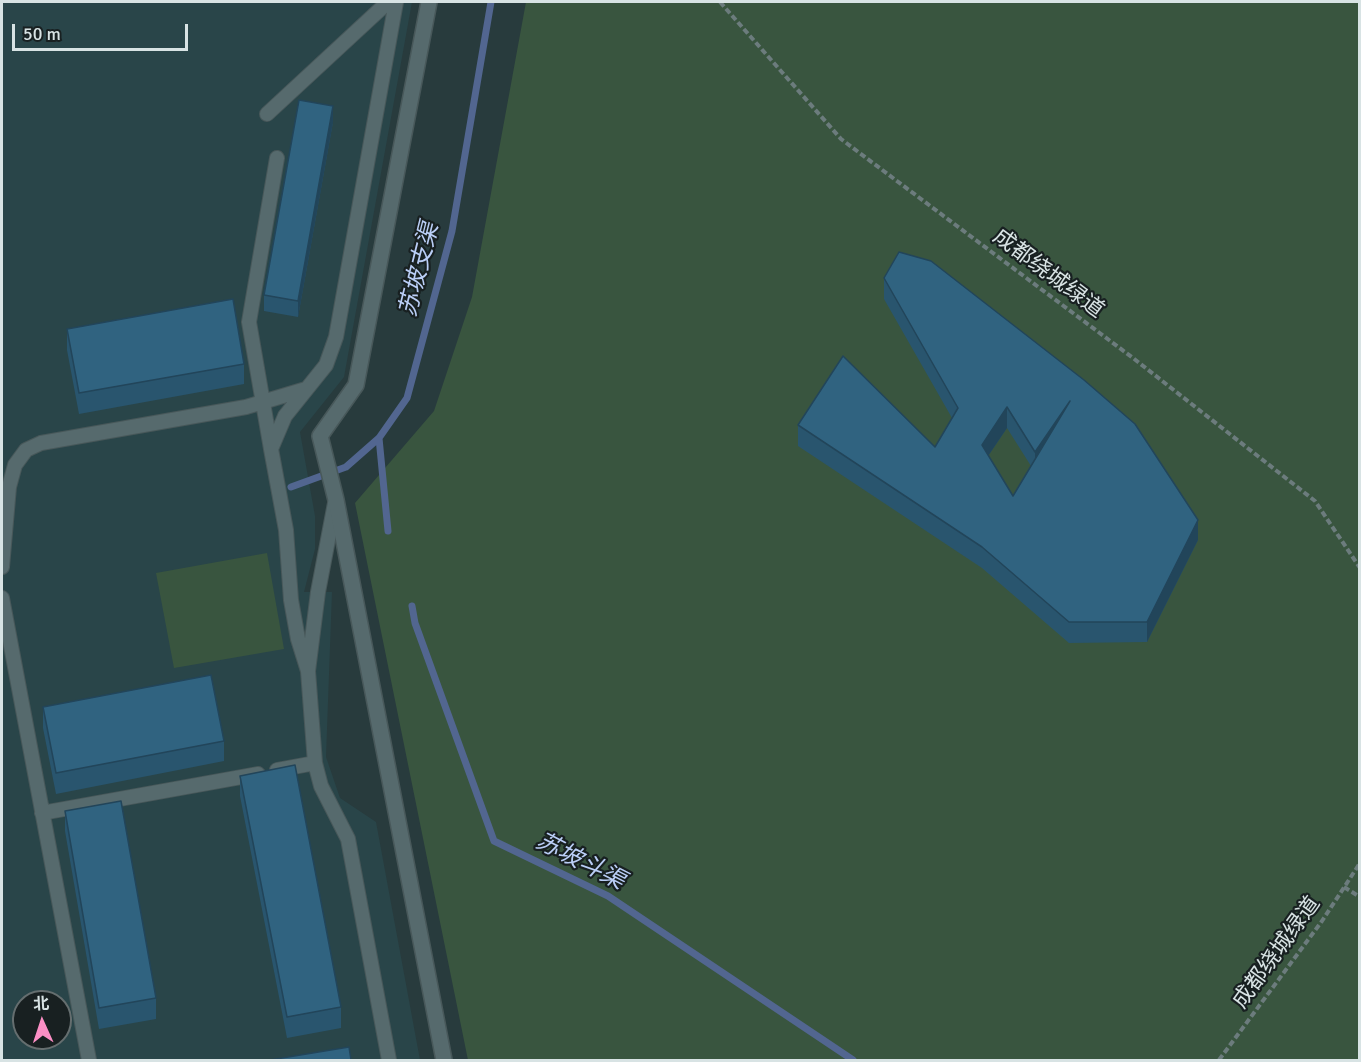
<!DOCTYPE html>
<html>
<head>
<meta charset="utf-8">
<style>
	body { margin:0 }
	#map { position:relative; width:1361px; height:1062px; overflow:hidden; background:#283b3d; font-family:Signika,"Noto Sans SC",sans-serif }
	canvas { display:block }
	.frame { position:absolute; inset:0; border:3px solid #d8e3e4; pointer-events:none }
	.north { position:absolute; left:12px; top:990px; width:60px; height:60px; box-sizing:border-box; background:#182021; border:2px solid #656e6f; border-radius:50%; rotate:357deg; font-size:16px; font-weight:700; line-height:24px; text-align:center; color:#d8e3e4 }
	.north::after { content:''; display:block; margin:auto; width:21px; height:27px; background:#fb8fc5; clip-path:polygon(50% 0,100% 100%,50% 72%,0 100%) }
	.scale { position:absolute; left:12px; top:24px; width:176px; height:27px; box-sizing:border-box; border:3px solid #d8e3e4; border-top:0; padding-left:8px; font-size:18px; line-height:21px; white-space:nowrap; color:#d8e3e4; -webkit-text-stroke:4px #182021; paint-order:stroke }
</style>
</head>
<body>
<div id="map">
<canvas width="1361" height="1062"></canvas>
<div class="frame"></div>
<div class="north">北</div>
<div class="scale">50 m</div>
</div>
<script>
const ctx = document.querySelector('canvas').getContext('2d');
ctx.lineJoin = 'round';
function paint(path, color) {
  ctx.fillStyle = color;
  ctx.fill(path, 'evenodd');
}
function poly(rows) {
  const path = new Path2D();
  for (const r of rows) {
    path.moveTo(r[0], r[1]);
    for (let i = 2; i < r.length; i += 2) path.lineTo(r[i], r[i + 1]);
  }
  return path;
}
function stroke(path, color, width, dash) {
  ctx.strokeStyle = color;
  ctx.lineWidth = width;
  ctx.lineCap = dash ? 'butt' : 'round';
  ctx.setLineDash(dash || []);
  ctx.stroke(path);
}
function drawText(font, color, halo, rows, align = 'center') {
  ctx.font = font + ' Signika,"Noto Sans SC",sans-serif';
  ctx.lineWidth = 4.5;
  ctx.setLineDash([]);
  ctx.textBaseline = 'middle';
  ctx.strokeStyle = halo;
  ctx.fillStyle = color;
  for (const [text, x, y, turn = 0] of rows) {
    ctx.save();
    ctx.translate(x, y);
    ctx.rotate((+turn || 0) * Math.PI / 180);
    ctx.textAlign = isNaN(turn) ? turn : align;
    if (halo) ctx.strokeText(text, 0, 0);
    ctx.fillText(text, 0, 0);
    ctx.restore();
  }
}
const built = poly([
	[2,2,412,2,344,377,300,432,315,516,315,549,304,592,332,592,326,757,340,798,376,822,420,1060,2,1060],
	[24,1002,60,1002,60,1038,24,1038]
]);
const green = poly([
	[526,2,1359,2,1359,1060,468,1060,355,503,434,411,472,297],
	[267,553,284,649,174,668,156,573]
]);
const stream = poly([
	[379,438,388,531],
	[291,487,346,467,379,438,407,398,452,231,491,2],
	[412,606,415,623,494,841,608,896,853,1060]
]);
const path = poly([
	[720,2,841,139,1133,358,1315,501,1360,568],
	[1344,887,1360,897],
	[1219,1060,1322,921,1360,863]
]);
const lane = poly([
	[267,114,388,2],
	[271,449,249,322,277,158],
	[335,503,318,592,308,671,315,763,321,786,348,839,389,1060],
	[2,567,9,487,15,465,26,450,41,443,246,407,306,389],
	[2,598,89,1060],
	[308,671,298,639,291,600,286,530,271,449,285,416,326,365,336,337,396,2],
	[277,770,315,763],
	[42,813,258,774]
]);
const street = poly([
	[429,2,356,385,320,436,336,500,444,1060]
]);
const wall = poly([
	[333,122,298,317,264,311,264,295],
	[884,278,1198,540,1147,642,1069,643,982,568,798,446,798,425,935,447,952,418,884,299],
	[1007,428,1031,466,1013,496,988,456],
	[67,329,244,364,244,384,79,414,67,350],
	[43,707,224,741,224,761,56,794,43,728],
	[240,776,341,1007,341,1028,287,1038,240,796],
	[65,811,156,998,156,1019,99,1029,65,831]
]);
const shadedWall = poly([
	[333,106,333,122,298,317,298,301],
	[1070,401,1035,473,1035,452],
	[1007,407,1007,428,982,465,982,445],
	[1198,520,1198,540,1147,642,1147,622]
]);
const building = poly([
	[299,100,333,106,298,301,264,295,299,100],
	[899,252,931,261,1084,380,1135,424,1198,520,1147,622,1069,622,982,547,798,425,843,356,935,447,958,408,884,278,899,252],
	[1070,401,1013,496,982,445,1007,407,1035,452,1070,401],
	[233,299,244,364,79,393,67,329,233,299],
	[211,675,224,741,56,773,43,707,211,675],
	[295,765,341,1007,287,1017,240,776,295,765],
	[121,801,156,998,99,1008,65,811,121,801],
	[349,1047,351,1060,270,1060,349,1047]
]);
const streetNames = [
	["成都绕城绿道",1048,274,37],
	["成都绕城绿道",1277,953,-54]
];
const waterNames = [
	["苏坡支渠",420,270,-76],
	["苏坡斗渠",580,862,27]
];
paint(built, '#294549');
paint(green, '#39553f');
stroke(stream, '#526690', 7);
stroke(lane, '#48585a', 16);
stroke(street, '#48585a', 18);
stroke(path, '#6c7c7d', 4, [6, 3]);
stroke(lane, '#566a6d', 14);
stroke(street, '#566a6d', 15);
paint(wall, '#29556e');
paint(shadedWall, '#22455a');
paint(building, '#306380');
stroke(building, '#22455a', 1.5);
drawText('22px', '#d8e3e4', '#182021', streetNames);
drawText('italic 24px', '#bacef6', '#182021', waterNames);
</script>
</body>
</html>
